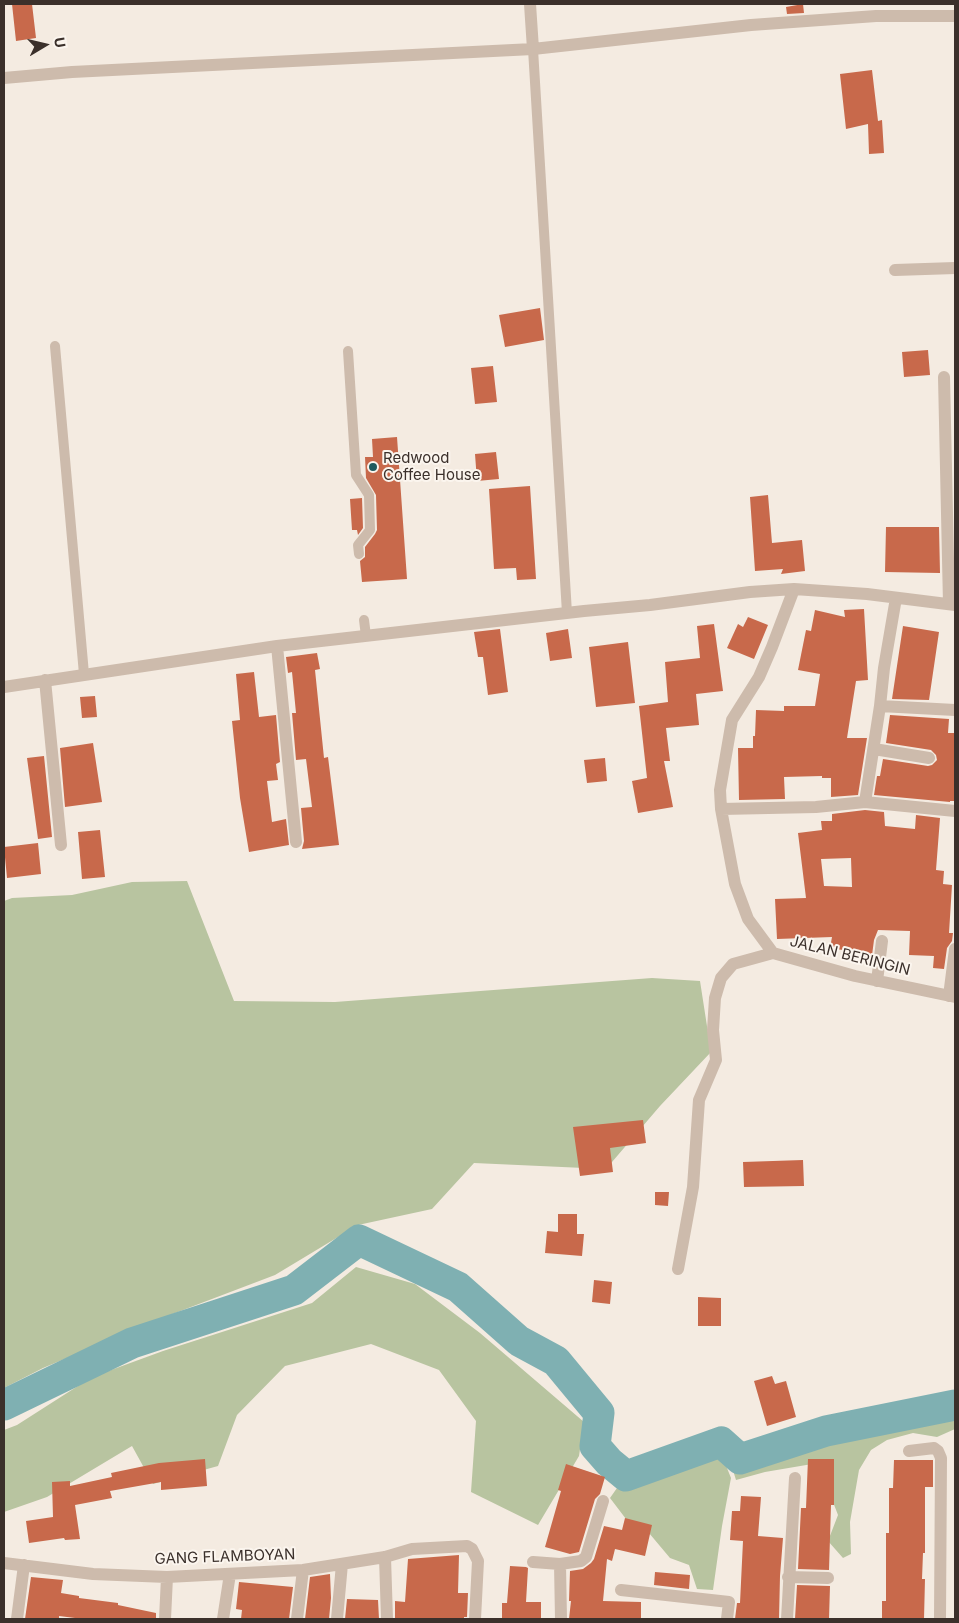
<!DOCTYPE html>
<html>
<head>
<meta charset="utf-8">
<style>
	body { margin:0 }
	#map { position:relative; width:959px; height:1623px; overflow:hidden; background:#f4ebe1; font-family:Inter,sans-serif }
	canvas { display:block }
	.frame { position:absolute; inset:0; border:5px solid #3b302b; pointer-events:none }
	.north { position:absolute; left:20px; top:20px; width:50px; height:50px; -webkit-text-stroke:4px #fbf5ee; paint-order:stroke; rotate:81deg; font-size:14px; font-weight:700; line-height:20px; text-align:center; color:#3b302b }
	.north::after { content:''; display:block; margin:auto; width:18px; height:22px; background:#3b302b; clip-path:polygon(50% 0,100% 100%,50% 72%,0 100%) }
</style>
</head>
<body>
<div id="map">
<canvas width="959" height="1623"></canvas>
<div class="frame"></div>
<div class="north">U</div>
</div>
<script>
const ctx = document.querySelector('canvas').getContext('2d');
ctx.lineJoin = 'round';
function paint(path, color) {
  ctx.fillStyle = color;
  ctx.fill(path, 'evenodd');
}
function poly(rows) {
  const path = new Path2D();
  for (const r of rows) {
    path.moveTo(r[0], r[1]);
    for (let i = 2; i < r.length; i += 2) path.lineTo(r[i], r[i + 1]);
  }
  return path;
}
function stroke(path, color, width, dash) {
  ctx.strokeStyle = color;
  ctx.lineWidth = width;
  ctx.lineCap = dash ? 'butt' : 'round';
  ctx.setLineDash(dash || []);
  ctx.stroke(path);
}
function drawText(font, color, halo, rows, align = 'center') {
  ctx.font = font + ' Inter,sans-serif';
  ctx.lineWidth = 4;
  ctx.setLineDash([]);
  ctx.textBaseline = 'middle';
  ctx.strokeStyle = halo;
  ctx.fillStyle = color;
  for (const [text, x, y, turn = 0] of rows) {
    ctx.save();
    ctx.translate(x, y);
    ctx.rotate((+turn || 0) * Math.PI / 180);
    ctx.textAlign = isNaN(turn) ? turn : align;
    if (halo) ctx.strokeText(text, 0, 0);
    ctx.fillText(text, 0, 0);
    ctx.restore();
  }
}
const green = poly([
	[187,881,234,1001,335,1002,652,978,700,981,711,1052,660,1106,606,1169,474,1163,432,1209,358,1225,275,1275,162,1318,43,1368,4,1388,4,901,12,898,72,895,132,882],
	[356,1267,415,1284,480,1333,584,1422,579,1456,538,1525,471,1492,476,1421,439,1370,371,1344,285,1366,237,1415,218,1466,153,1484,132,1446,47,1497,4,1512,4,1430,17,1425,92,1377,163,1351,312,1303],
	[955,1413,955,1429,937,1437,913,1433,887,1440,871,1450,859,1470,850,1522,851,1554,843,1558,828,1541,838,1515,818,1463,765,1472,736,1480,732,1467,781,1453,823,1440],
	[721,1453,731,1478,722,1526,713,1590,697,1589,689,1565,670,1558,649,1533,626,1519,610,1498,617,1488,649,1478,677,1466]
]);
const river = poly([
	[4,1405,132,1343,294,1290,359,1240,458,1287,519,1341,556,1361,599,1413,595,1446,609,1462,626,1476,721,1442,740,1459,826,1431,955,1405]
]);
const building = poly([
	[12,4,32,4,36,38,16,41],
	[803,4,804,13,787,14,786,7],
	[872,70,878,121,882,120,884,153,869,154,868,124,846,129,840,74],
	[540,308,544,340,505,347,499,315],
	[928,350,930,375,904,377,902,352],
	[493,366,497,402,475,404,471,368],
	[397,437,407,579,362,582,360,561,365,557,365,547,375,534,377,530,376,495,366,478,365,457,373,457,372,439],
	[496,452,499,479,477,481,475,454],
	[530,486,536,579,517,580,516,568,494,569,489,489],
	[768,495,772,543,802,540,805,571,781,574,783,569,755,571,750,497],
	[362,498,363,528,358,535,357,530,352,530,350,499],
	[886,527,939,527,940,573,885,572],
	[864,609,868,680,856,681,847,738,867,738,858,795,831,797,831,778,822,778,822,776,784,777,785,799,739,800,738,748,753,748,753,736,755,736,756,710,784,711,784,706,815,706,820,674,798,670,806,630,811,631,815,610,845,617,844,610],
	[748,617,768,625,754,659,727,648,738,624,743,627],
	[714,624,723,691,696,694,699,725,666,728,670,761,664,761,673,807,638,813,632,781,647,778,639,706,668,702,665,662,700,658,697,626],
	[903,626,939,632,929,700,892,699],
	[500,629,508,692,488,695,483,657,478,657,474,632],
	[568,629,572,658,550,661,546,633],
	[628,642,635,703,596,707,589,647],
	[317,653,320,669,315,670,324,758,328,757,339,845,302,849,304,841,301,808,312,807,306,759,296,760,292,713,296,713,292,672,288,673,286,657],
	[254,672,259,717,276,715,280,762,276,764,278,780,267,781,272,822,286,819,289,845,249,852,240,798,232,721,240,720,236,674],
	[95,696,97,717,82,718,80,697],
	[890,715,949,719,948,733,955,733,955,801,950,801,950,802,874,795,877,776,880,776,883,759,928,766,932,765,937,760,936,755,931,750,886,743],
	[93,743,102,802,65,807,60,748],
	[44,756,52,837,38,839,27,758],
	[605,758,607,781,587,783,584,760],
	[865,810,884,812,885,826,915,829,916,815,940,818,936,870,944,871,943,884,952,885,949,933,953,933,952,941,947,948,944,969,933,968,934,956,909,955,910,931,878,930,874,940,871,963,847,959,849,951,830,948,832,937,777,939,775,899,806,898,798,833,822,830,821,821,832,821,832,814],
	[851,858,852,887,824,886,821,859],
	[100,830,105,877,82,879,78,832],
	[38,843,41,874,7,878,4,847],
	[643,1120,646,1143,610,1148,613,1172,580,1176,573,1127],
	[803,1160,804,1186,744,1187,743,1162],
	[655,1192,669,1192,668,1206,655,1205],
	[558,1214,577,1214,577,1234,584,1234,582,1256,545,1253,547,1231,558,1232],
	[594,1280,612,1282,610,1304,592,1302],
	[698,1297,721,1298,721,1326,698,1326],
	[772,1376,775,1384,786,1381,796,1417,767,1426,754,1381],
	[205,1459,207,1486,161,1490,161,1482,110,1491,112,1498,75,1505,80,1539,65,1540,64,1538,29,1543,26,1521,53,1517,52,1482,70,1481,70,1486,112,1477,111,1473,159,1463],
	[808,1459,834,1459,834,1505,831,1505,829,1570,798,1569,801,1508,806,1508],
	[894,1460,933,1460,933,1487,925,1487,925,1553,923,1553,922,1579,925,1579,924,1619,882,1619,882,1601,886,1601,886,1533,889,1533,889,1488,893,1488],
	[566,1464,605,1477,600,1494,595,1499,579,1552,570,1554,545,1547,561,1491,558,1490],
	[741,1496,761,1497,758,1536,783,1538,780,1576,779,1619,735,1619,737,1603,740,1603,743,1541,730,1540,732,1511,740,1511],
	[625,1518,652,1525,645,1556,615,1549,612,1561,607,1559,603,1601,641,1602,641,1619,569,1619,571,1601,569,1601,570,1571,583,1569,591,1563,594,1559,604,1526,622,1530],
	[459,1555,458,1593,468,1593,467,1617,464,1617,464,1619,395,1619,395,1601,405,1602,408,1559],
	[510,1566,526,1567,528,1568,526,1602,541,1602,541,1619,502,1619,502,1603,507,1603],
	[655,1572,690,1575,689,1589,654,1585],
	[330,1574,331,1598,329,1619,305,1619,310,1577],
	[31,1577,63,1580,61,1593,79,1596,79,1598,118,1603,118,1605,156,1613,156,1619,83,1619,59,1616,59,1619,25,1619],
	[239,1582,293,1587,289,1619,241,1619,242,1610,236,1609],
	[797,1585,830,1586,829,1619,795,1619],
	[347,1599,378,1600,379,1619,345,1619]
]);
const lane = poly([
	[533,49,567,613],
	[55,346,84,674],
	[348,351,356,475,369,495,370,530,358,545,359,554],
	[364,620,366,636]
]);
const street = poly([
	[530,4,533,49],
	[4,78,72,72,533,49,751,25,876,16,955,16],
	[895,270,955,268],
	[944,377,949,604],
	[794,589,772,647,759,677,732,720,720,790,721,809,735,884,748,919,773,953,855,976,955,997],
	[896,598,884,668,880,706,955,710],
	[277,646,296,842],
	[45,680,61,845],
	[4,687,277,646,584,611,650,605,750,592,794,589,867,594,955,605],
	[874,749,929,758],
	[865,802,880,706],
	[721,809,816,807,865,802,955,811],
	[877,981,882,941],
	[949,996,955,949],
	[678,1269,693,1187,699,1100,716,1060,713,1030,715,998,721,978,733,964,773,953],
	[909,1451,934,1448,938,1451,941,1458,940,1619],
	[385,1557,387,1619],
	[533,1562,560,1564,561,1619],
	[4,1563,93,1574,167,1577,303,1570,385,1557,412,1549,467,1546,472,1549,478,1561,475,1619],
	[560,1564,581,1561,586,1557,603,1501],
	[788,1577,828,1578],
	[621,1590,729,1602,727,1619],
	[17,1619,24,1565],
	[165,1619,167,1577],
	[223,1619,230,1574],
	[297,1619,303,1570],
	[337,1619,342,1564],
	[787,1619,795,1478]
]);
const markers = [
	[373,467,5,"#1f5a5e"]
];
const poiNames = [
	["Redwood",383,458],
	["Coffee House",383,475]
];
const streetNames = [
	["JALAN BERINGIN",850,956,14],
	["GANG FLAMBOYAN",225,1557,-2]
];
paint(green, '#b8c4a0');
stroke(river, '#7fb0b2', 31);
paint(building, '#c8694b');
stroke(lane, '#cdbbac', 10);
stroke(street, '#cdbbac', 12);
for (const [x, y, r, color] of markers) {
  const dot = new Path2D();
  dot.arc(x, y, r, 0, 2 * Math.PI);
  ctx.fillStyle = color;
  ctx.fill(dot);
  stroke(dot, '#fbf5ee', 2);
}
drawText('15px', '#3b302b', '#fbf5ee', poiNames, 'left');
drawText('15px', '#3b302b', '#fbf5ee', streetNames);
</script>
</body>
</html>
